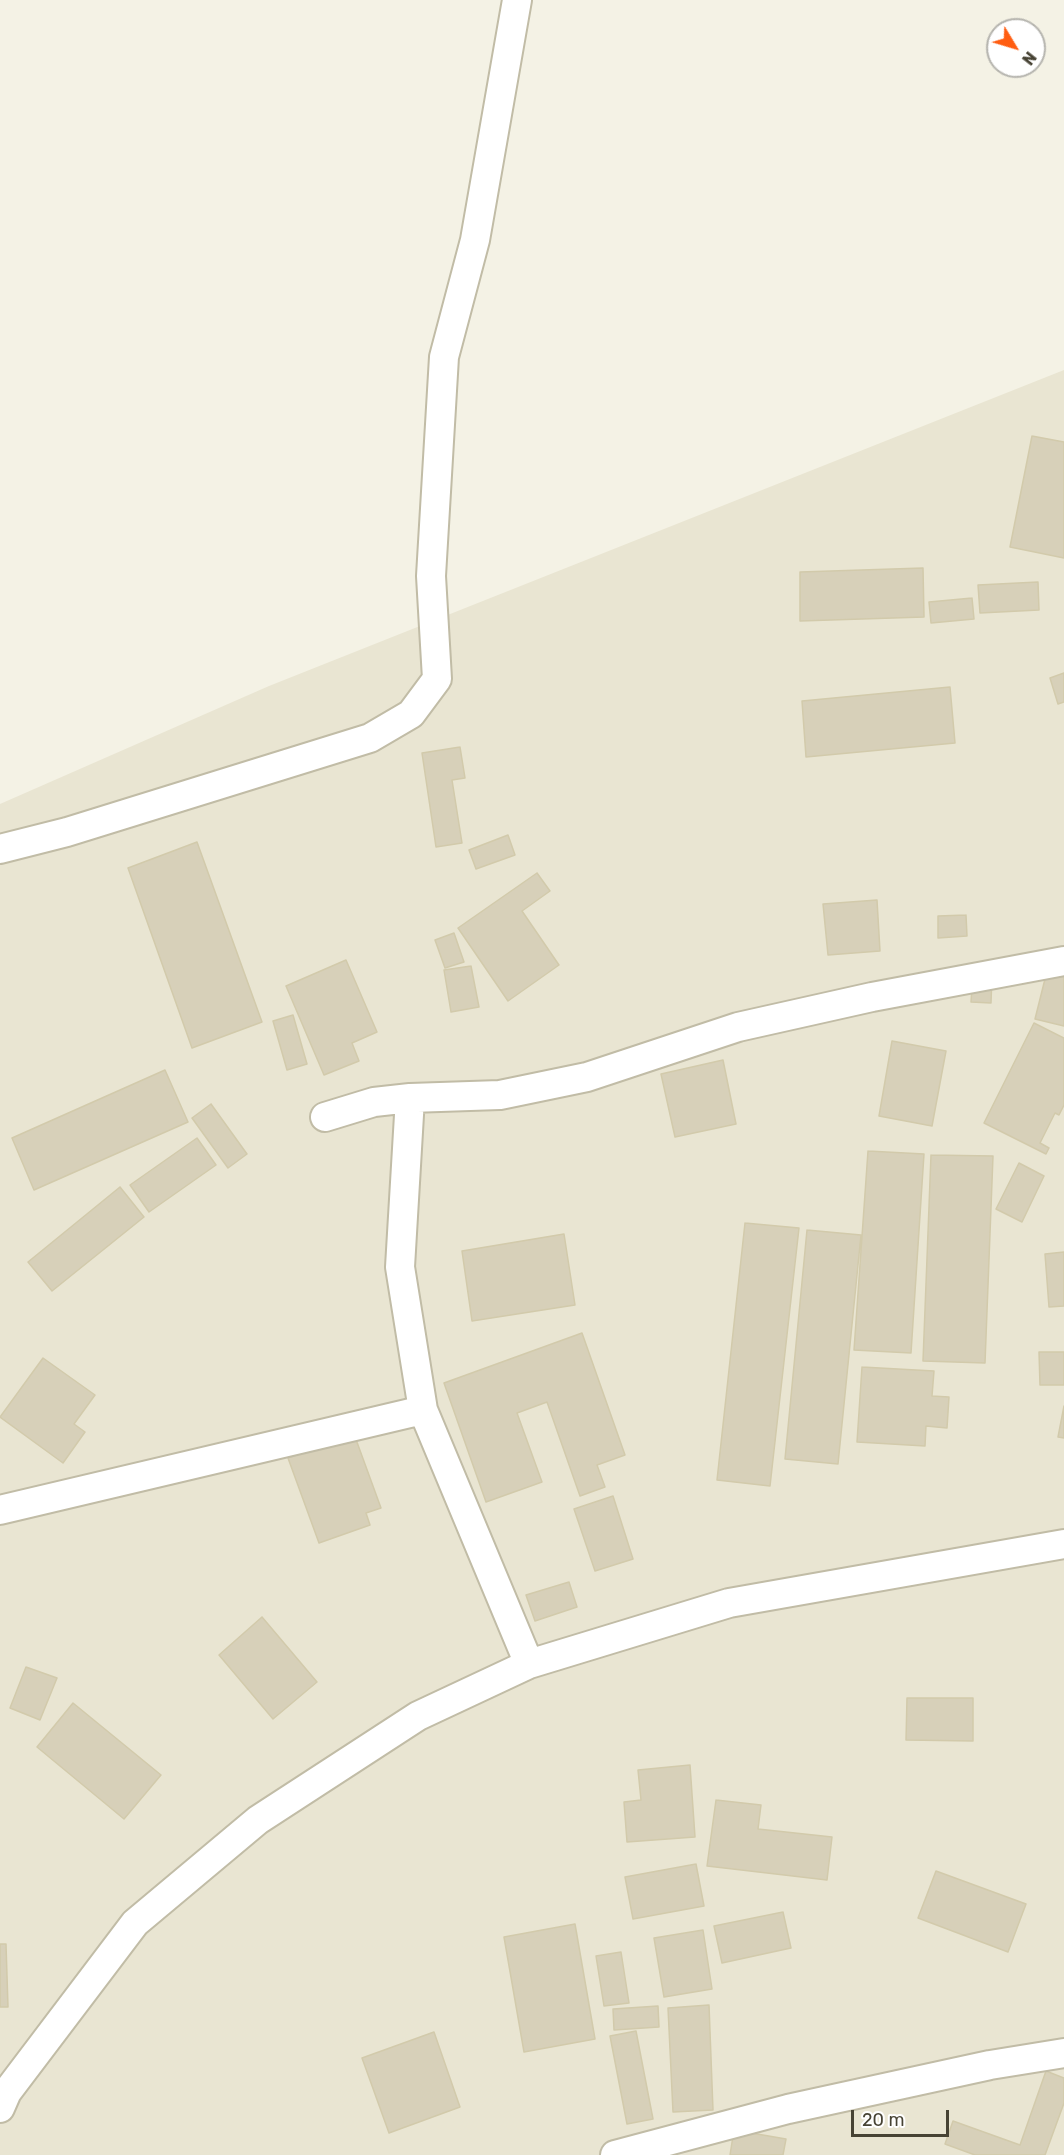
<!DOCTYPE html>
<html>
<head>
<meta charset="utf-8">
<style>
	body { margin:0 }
	#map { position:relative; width:1064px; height:2155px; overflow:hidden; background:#f4f2e5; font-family:Rubik,sans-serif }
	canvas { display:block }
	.north { position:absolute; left:986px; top:18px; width:60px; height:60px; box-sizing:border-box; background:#fff; border:2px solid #b5b4ae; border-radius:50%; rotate:128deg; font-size:16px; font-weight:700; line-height:24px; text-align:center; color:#474334 }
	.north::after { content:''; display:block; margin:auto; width:21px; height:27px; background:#ff5d11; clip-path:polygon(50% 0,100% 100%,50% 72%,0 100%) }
	.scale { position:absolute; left:851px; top:2110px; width:98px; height:27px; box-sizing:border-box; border:3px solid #474334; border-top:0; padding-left:8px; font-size:18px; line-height:21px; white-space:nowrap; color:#474334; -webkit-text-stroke:4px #fff; paint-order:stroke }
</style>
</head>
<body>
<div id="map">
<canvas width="1064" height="2155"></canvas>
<div class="north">N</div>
<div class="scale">20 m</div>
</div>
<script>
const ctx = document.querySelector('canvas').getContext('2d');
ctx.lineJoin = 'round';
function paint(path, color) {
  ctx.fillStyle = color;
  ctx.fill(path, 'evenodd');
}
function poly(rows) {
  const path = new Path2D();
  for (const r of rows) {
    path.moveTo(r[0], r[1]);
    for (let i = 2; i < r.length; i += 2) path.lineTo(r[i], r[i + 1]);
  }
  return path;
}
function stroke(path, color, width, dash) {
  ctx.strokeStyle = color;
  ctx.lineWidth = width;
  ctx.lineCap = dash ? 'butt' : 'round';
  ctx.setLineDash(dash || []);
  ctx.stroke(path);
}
const residential = poly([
	[1064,370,1064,2155,0,2155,0,804,269,686]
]);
const building = poly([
	[1032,436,1064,442,1064,558,1010,547,1032,436],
	[923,568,924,617,800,621,800,572,923,568],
	[1038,582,1039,610,980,613,978,585,1038,582],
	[972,598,974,619,931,623,929,602,972,598],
	[1064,673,1064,702,1058,704,1050,678,1064,673],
	[950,687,955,743,806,757,802,701,950,687],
	[460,747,465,778,452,780,462,843,436,847,422,753,460,747],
	[508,835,515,855,476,869,469,850,508,835],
	[197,842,262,1022,192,1048,128,868,197,842],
	[537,873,550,891,522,911,559,965,508,1001,458,928,537,873],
	[877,900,880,951,828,955,823,904,877,900],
	[966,915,967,936,938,938,938,916,966,915],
	[454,933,464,962,445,968,435,940,454,933],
	[346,960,377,1032,352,1043,359,1061,324,1075,286,986,346,960],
	[471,966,479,1007,451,1012,444,970,471,966],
	[1048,967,1064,971,1064,1026,1035,1019,1048,967],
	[973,973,992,974,991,1003,971,1002,973,973],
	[293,1015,307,1064,287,1070,273,1021,293,1015],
	[1034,1023,1064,1038,1064,1105,1059,1115,1055,1113,1040,1143,1049,1148,1046,1154,984,1123,1034,1023],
	[892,1041,946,1051,932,1126,879,1116,892,1041],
	[723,1060,736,1124,675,1137,661,1074,723,1060],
	[165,1070,188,1122,34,1190,12,1138,165,1070],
	[211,1104,247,1154,228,1168,192,1118,211,1104],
	[197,1138,216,1165,149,1212,130,1185,197,1138],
	[868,1151,924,1154,911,1353,854,1350,868,1151],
	[931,1155,993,1156,985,1363,923,1361,931,1155],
	[1019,1163,1044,1176,1022,1222,996,1209,1019,1163],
	[120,1187,144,1217,52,1291,28,1262,120,1187],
	[745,1223,799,1228,770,1486,717,1480,745,1223],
	[807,1230,861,1235,838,1464,785,1459,807,1230],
	[564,1234,575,1305,472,1321,462,1251,564,1234],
	[1064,1252,1064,1306,1049,1307,1045,1254,1064,1252],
	[582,1333,625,1455,597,1465,605,1487,580,1496,547,1402,517,1413,542,1482,486,1502,444,1383,582,1333],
	[1039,1352,1064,1352,1064,1385,1040,1385,1039,1352],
	[43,1358,95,1395,74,1424,85,1432,63,1463,0,1417,43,1358],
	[862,1367,934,1371,932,1396,949,1397,947,1428,926,1426,925,1446,857,1442,862,1367],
	[1064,1406,1064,1438,1058,1437,1064,1406],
	[354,1434,381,1508,366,1513,370,1525,319,1543,288,1458,354,1434],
	[613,1496,633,1559,595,1571,574,1509,613,1496],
	[569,1582,577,1607,535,1621,526,1595,569,1582],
	[262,1617,317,1682,273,1719,219,1655,262,1617],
	[26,1667,57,1678,40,1720,10,1708,26,1667],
	[907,1698,973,1698,973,1741,906,1740,907,1698],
	[73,1703,161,1775,124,1819,37,1747,73,1703],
	[690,1765,695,1837,627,1842,624,1802,641,1800,638,1770,690,1765],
	[716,1800,761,1805,758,1829,832,1837,827,1880,707,1866,716,1800],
	[696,1864,704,1906,633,1919,625,1877,696,1864],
	[936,1871,1026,1904,1008,1952,918,1918,936,1871],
	[783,1912,791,1948,722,1963,714,1926,783,1912],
	[575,1924,595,2039,524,2052,504,1937,575,1924],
	[703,1930,712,1989,664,1997,654,1938,703,1930],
	[0,1944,6,1944,8,2007,0,2007,0,1944],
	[621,1952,629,2003,604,2006,596,1956,621,1952],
	[709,2005,713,2110,673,2112,668,2008,709,2005],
	[658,2006,659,2027,614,2030,613,2009,658,2006],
	[636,2031,653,2119,627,2124,610,2036,636,2031],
	[434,2032,460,2107,389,2133,362,2058,434,2032],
	[1046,2071,1064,2078,1064,2103,1045,2155,975,2155,945,2144,953,2121,1020,2145,1046,2071],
	[734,2130,786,2139,783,2155,730,2155,734,2130]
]);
const street = poly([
	[0,849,67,832,370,738,411,714,437,679,431,576,444,357,475,240,517,0],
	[410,1098,400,1267,423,1410,529,1664],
	[325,1117,374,1102,410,1098,500,1095,587,1077,738,1027,872,997,1064,961],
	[0,1510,423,1410],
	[0,2108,7,2092,135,1923,258,1820,418,1716,529,1664,729,1603,1064,1544],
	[615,2155,788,2109,990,2065,1064,2053]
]);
paint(residential, '#e9e5d2');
paint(building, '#d7d0b9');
stroke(building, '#d2caab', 1.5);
stroke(street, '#c1bca6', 32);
stroke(street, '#fff', 28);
</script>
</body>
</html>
